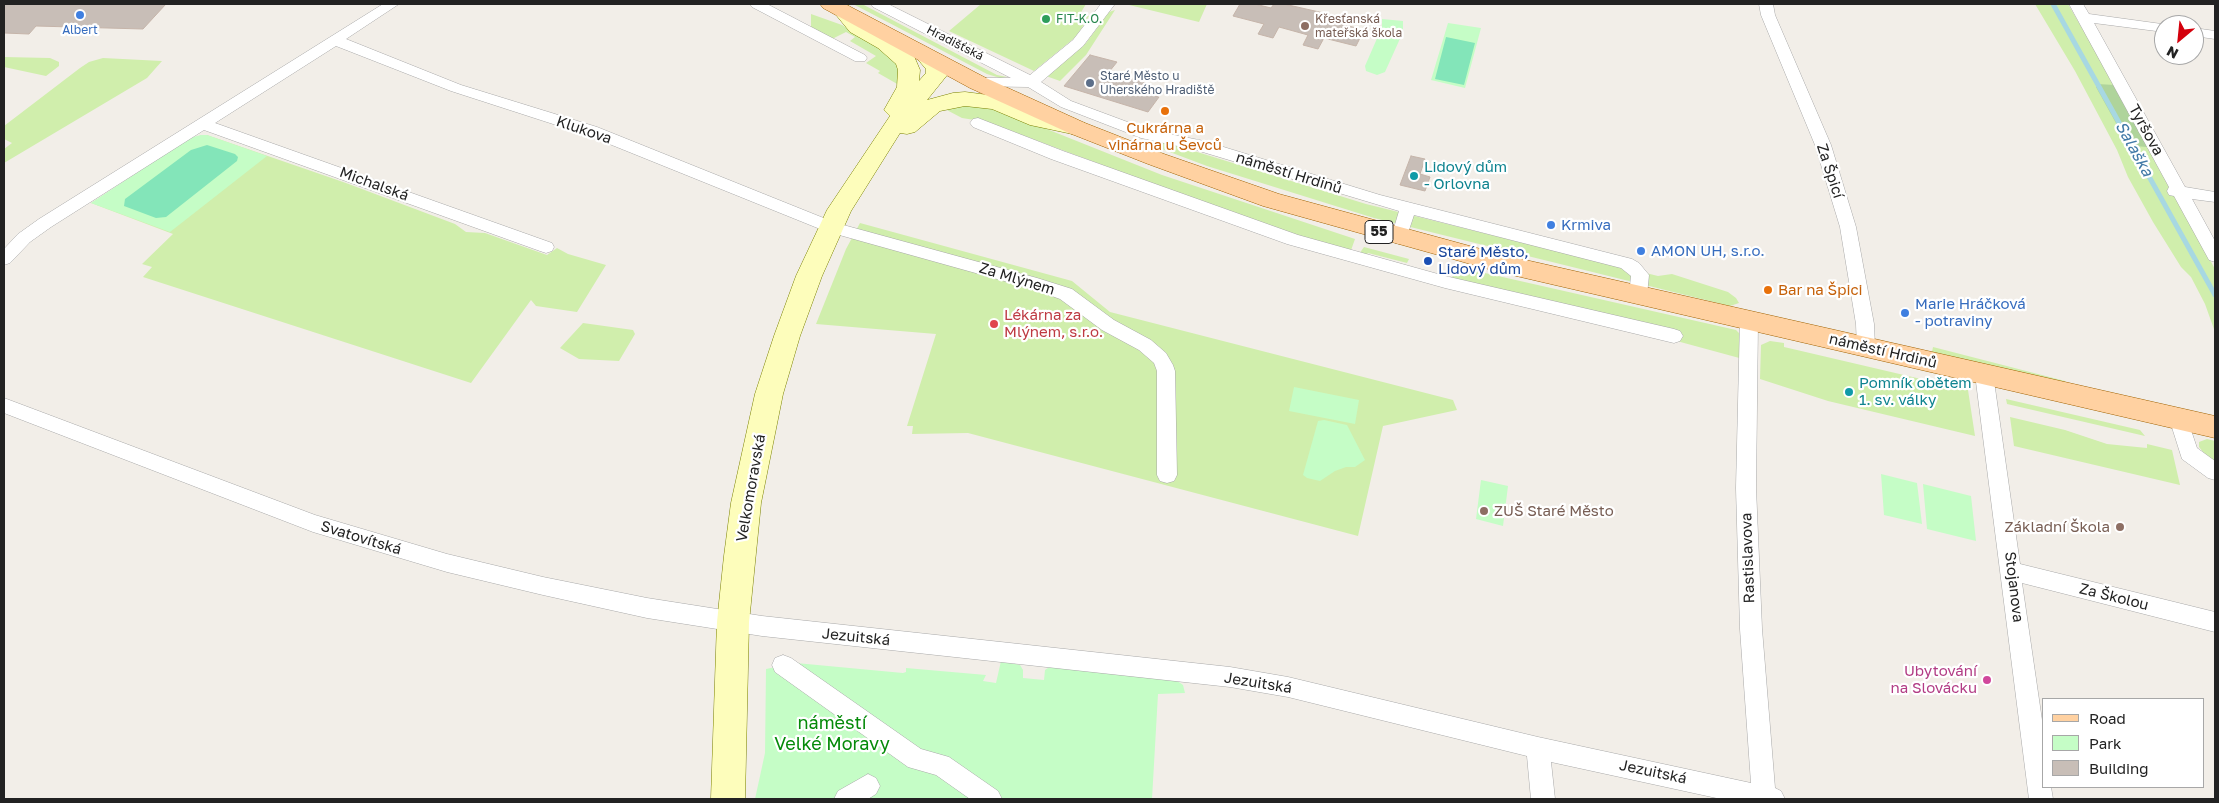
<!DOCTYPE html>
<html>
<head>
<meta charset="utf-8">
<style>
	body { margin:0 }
	#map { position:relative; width:2219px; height:803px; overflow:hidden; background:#f2eee8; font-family:"Golos Text",sans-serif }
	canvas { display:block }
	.frame { position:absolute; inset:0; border:5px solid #222; pointer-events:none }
	.legend { position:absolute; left:2042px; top:698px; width:162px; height:90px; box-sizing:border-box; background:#fff; border:1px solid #a7a7a7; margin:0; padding:6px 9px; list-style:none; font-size:15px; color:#222 }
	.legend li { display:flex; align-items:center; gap:10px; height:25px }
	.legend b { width:25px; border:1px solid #a7a7a7 }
	.north { position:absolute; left:2154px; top:15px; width:50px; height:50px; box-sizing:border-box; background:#fff; border:1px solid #a7a7a7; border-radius:50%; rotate:208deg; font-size:14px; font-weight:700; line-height:20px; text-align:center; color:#222 }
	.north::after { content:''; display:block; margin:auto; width:18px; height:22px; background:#d4000c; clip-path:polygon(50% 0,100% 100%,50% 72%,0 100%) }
</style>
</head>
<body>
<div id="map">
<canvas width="2219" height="803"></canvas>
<div class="frame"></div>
<ul class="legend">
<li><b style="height:6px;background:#ffd1a1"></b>Road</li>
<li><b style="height:14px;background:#c5fdc6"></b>Park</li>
<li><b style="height:14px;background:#c8beb7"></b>Building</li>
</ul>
<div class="north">N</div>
</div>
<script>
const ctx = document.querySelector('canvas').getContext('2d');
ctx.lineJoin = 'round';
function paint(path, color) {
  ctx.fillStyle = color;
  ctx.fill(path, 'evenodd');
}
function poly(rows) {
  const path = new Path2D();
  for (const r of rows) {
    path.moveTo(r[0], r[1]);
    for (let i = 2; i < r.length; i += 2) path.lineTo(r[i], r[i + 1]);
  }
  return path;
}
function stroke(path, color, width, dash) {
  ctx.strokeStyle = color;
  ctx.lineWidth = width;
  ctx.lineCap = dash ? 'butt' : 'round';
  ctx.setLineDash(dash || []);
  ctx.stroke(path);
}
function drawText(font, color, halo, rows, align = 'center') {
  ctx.font = font + ' "Golos Text",sans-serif';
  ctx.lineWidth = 4.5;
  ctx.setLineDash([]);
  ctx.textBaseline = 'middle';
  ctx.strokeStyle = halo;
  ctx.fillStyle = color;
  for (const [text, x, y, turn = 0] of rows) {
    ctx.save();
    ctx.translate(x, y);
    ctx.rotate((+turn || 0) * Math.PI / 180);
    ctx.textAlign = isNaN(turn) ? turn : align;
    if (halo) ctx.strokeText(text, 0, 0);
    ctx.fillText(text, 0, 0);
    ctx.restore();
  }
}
const grass = poly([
	[853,4,862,4,997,75,1007,77,1000,78,987,74],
	[981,4,1086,4,1080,14,1089,16,1077,36,1034,71,949,31],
	[1125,4,1207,4,1199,22],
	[2035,4,2068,4,2115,85,2123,104,2215,269,2215,332,2205,304,2191,277,2181,267,2153,222,2128,177,2117,150,2075,71],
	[1115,10,1086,55,1060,81,1046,76,1086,43,1109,12],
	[811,14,842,25,884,49,899,63,899,85,878,73,880,71,866,63,876,56,850,41,855,37,846,32,832,39,811,28],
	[4,57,50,58,59,62,59,66,46,76,4,67],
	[103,58,162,61,147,78,4,163,4,149,12,143,4,139,4,126,80,68,89,62],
	[984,104,1162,175,1355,239,1350,253,1295,237,987,122,962,118,941,107],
	[201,135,207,135,346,183,455,224,466,232,485,233,547,255,557,248,568,254,606,265,577,312,536,306,531,300,471,383,143,277,152,267,142,264,173,234,91,203],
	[1155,139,1366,204,1658,276,1672,274,1728,292,1736,298,1739,303,1730,306,1374,218,1207,166,1151,145],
	[860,223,1072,281,1110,312,1453,400,1457,410,1383,426,1358,536,968,433,912,434,913,426,907,426,936,334,816,324,846,249],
	[1364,247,1409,259,1407,263,1368,253,1365,257,1359,254],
	[1454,266,1736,330,1741,335,1743,359,1452,280],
	[583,323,633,330,635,334,619,361,579,359,560,348],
	[1770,341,1784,343,1784,347,1797,350,1968,390,1975,436,1828,401,1760,379,1761,345],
	[1933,347,2065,381,2066,383,1932,352],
	[2006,399,2140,430,2145,436,2007,404],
	[2010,417,2065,430,2107,444,2147,448,2147,444,2172,450,2180,485,2014,446],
	[2207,439,2215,441,2215,467,2199,447,2199,442]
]);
const forest = poly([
	[2097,84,2115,85,2147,147,2134,146,2122,134,2096,87]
]);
const park = poly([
	[1382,19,1403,21,1403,32,1385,72,1377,75,1366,71,1365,66,1382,27],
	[1448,23,1481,28,1465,88,1431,80],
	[201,135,207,135,267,156,170,232,91,203,189,138],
	[1294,387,1359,400,1355,424,1289,411],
	[1324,420,1347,425,1365,460,1355,467,1346,467,1335,471,1320,481,1307,478,1303,475,1318,421],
	[1881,474,1917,483,1922,524,1884,515],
	[1481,480,1508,486,1503,526,1476,519],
	[1923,484,1971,496,1976,541,1927,529],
	[1001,661,1020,665,1023,670,1023,678,1044,680,1045,670,1051,666,1176,680,1183,685,1185,693,1158,694,1152,799,755,799,765,753,766,669,796,663,903,673,906,672,906,668,986,675,983,681,996,683]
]);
const pitch = poly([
	[1446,37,1475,43,1464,85,1435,79],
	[207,145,235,154,238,157,237,161,166,217,156,218,124,206,125,199,191,150]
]);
const stream = poly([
	[2053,4,2215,295]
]);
const building = poly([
	[4,4,166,4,143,29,36,26,29,34,4,33,4,4],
	[1240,4,1255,4,1271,8,1274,4,1284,4,1337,16,1333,22,1364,30,1356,46,1324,38,1318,49,1303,45,1308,35,1279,27,1273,38,1258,34,1264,24,1233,16,1240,4],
	[1090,55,1117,62,1109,72,1152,85,1149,89,1159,91,1155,96,1159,97,1148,112,1064,86,1090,55],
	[1411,156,1425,159,1420,174,1430,177,1425,191,1400,185,1411,156]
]);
const street = poly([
	[383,4,399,4,346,39,461,85,597,127,836,223,1037,278,1072,289,1114,320,1151,340,1166,353,1173,365,1175,371,1177,475,1174,481,1167,483,1160,481,1157,475,1157,371,1154,363,1139,350,1102,330,1060,299,1033,289,825,231,587,135,451,91,336,46,215,123,552,243,554,247,552,251,546,253,540,251,204,130,51,227,30,242,10,263,4,265,4,249,18,234,39,219,383,4],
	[750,4,767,4,865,55,867,58,865,61,855,61,752,7,750,4],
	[871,4,888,4,1030,75,1073,40,1101,4,1115,4,1083,46,1041,82,1071,101,1149,130,1204,141,1380,195,1632,259,1639,263,1649,275,1647,295,1644,300,1638,301,1632,300,1629,295,1631,276,1621,268,1414,215,1405,242,1399,244,1393,242,1391,238,1399,211,1196,150,1141,138,1061,107,1028,87,973,86,971,83,973,80,978,78,1011,78,873,7,871,4],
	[1759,4,1773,4,1775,15,1831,145,1856,227,1874,324,1875,347,1872,352,1866,354,1860,352,1857,347,1856,324,1840,227,1815,145,1761,15,1759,4],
	[2069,4,2083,4,2089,14,2169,25,2164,25,2164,32,2094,23,2185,187,2215,192,2215,202,2192,199,2215,241,2215,262,2209,260,2174,196,2169,195,2167,191,2169,187,2069,4],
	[2194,28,2215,31,2215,39,2194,36,2194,28],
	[978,118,1063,151,1298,235,1445,276,1674,329,1680,331,1683,336,1680,341,1674,343,1445,288,1287,244,1051,159,973,127,970,123,973,119,978,118],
	[1749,313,1755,315,1758,320,1756,488,1762,629,1775,788,1781,791,1785,799,1721,799,1551,762,1555,799,1531,799,1527,756,1288,697,1230,687,762,636,647,618,543,595,447,572,313,532,4,413,4,398,315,515,447,554,543,577,647,598,762,616,1230,667,1288,677,1538,737,1751,783,1740,629,1736,488,1740,320,1743,315,1749,313],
	[1984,367,1991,369,1993,374,2020,564,2215,612,2215,632,2022,583,2043,727,2043,787,2051,787,2053,799,2029,799,1975,374,1977,369,1984,367],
	[2178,410,2185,413,2187,418,2197,448,2215,461,2215,480,2208,478,2182,459,2169,418,2171,413,2178,410],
	[783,655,791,658,921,749,949,757,998,791,1002,799,970,799,936,775,908,767,775,672,772,665,775,658,783,655],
	[868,774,876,778,880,786,876,794,868,799,834,799,838,791,868,774]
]);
const secondary = poly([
	[842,4,849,6,864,24,892,38,914,56,920,70,919,81,926,73,926,69,915,56,918,51,926,49,934,51,942,57,948,69,948,74,927,100,953,93,965,92,996,96,1043,114,1085,123,1088,128,1085,133,1077,135,1030,125,992,109,965,106,940,111,915,132,907,134,900,133,851,211,822,276,800,336,783,394,761,503,749,622,745,799,711,799,717,622,724,556,731,503,755,394,774,336,796,276,827,210,890,116,884,110,897,87,898,70,896,64,878,48,850,32,832,10,835,6,842,4]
]);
const primary = poly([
	[820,4,845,4,986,78,1085,123,1164,154,1279,194,1499,254,2215,416,2215,438,1499,272,1263,206,1148,164,1069,133,970,88,823,8,820,4]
]);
const markers = [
	[80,15,5,"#3f7fe0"],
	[1046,19,5,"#2e9e5b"],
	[1305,26,5,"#8d6e63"],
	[1090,83,5,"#5c6f8a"],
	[1165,111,5,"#e8710a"],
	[1414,176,5,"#0f9aa8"],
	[1551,225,5,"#3f7fe0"],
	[1641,251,5,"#3f7fe0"],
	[1428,261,5,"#1a4fb4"],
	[1768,290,5,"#e8710a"],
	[1905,313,5,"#3f7fe0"],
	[994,324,5,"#e0444e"],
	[1849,392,5,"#0f9aa8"],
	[1484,511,5,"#8d6e63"],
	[2120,527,5,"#8d6e63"],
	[1987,680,5,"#d1479c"]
];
const farLeisurenames = [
	["FIT-K.O.",1056,19]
];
const farEducationnames = [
	["Křesťanská",1315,19],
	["mateřská škola",1315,33]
];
const farShopnames = [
	["Albert",80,30]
];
const farStreetnames = [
	["Hradišťská",955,43,27]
];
const farServicenames = [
	["Staré Město u",1100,76],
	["Uherského Hradiště",1100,90]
];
const shields = [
	[1379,232,28]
];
const shieldNames = [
	["55",1379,232]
];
const foodNames = [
	["Cukrárna a",1165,128],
	["vinárna u Ševců",1165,145],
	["Bar na Špici",1778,290,"left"]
];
const streetNames = [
	["Klukova",584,130,19],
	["Tyršova",2146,130,61],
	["Za Špicí",1830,171,72],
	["náměstí Hrdinů",1289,173,17],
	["Michalská",374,184,20],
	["Za Mlýnem",1017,279,17],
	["náměstí Hrdinů",1883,351,13],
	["Velkomoravská",751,488,-80],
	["Svatovítská",361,538,17],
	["Rastislavova",1748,558,-92],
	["Stojanova",2014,587,83],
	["Za Školou",2114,597,14],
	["Jezuitská",856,637,6],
	["Jezuitská",1258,683,9],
	["Jezuitská",1653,772,12]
];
const cultureNames = [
	["Lidový dům",1424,167],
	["- Orlovna",1424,184],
	["Pomník obětem",1859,383],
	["1. sv. války",1859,400]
];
const shopNames = [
	["Krmiva",1561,225],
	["AMON UH, s.r.o.",1651,251],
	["Marie Hráčková",1915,304],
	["- potraviny",1915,321]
];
const transitNames = [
	["Staré Město,",1438,252],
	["Lidový dům",1438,269]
];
const healthNames = [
	["Lékárna za",1004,315],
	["Mlýnem, s.r.o.",1004,332]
];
const educationNames = [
	["ZUŠ Staré Město",1494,511],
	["Základní Škola",2110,527,"right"]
];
const hotelNames = [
	["Ubytování",1977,671],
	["na Slovácku",1977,688]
];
const waterNames = [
	["Salaška",2134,149,61]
];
const nearParknames = [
	["náměstí",832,723],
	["Velké Moravy",832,744]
];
paint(grass, '#d0eeac');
paint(forest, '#afd49b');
paint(park, '#c5fdc6');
paint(pitch, '#83e5b9');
stroke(stream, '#a7d8e2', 5);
paint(building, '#c8beb7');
stroke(building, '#c5b4a9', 1);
stroke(street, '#a9a9a9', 1);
stroke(secondary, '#7b8200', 1);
stroke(primary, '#a06200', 1);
paint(street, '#fff');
paint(secondary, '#fdfdbb');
paint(primary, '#ffd1a1');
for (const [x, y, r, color] of markers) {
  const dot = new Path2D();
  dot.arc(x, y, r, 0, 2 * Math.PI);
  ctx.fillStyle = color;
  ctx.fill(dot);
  stroke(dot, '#fff', 2);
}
drawText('12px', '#27864d', '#fff', farLeisurenames, 'left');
drawText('12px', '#785e54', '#fff', farEducationnames, 'left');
drawText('12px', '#366cbe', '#fff', farShopnames);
drawText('12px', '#222', '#fff', farStreetnames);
drawText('12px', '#4e5e75', '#fff', farServicenames, 'left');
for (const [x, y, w] of shields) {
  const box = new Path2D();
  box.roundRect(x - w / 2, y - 11.5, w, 23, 4);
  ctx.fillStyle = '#fff';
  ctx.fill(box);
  stroke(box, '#222', 1);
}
drawText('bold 14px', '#222', null, shieldNames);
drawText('15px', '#c56008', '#fff', foodNames);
drawText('15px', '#222', '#fff', streetNames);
drawText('15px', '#0d838f', '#fff', cultureNames, 'left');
drawText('15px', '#366cbe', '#fff', shopNames, 'left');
drawText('15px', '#164399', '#fff', transitNames, 'left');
drawText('15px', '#be3a42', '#fff', healthNames, 'left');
drawText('15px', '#785e54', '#fff', educationNames, 'left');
drawText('15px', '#b23c85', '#fff', hotelNames, 'right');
drawText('italic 16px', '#427aa7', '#fff', waterNames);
drawText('18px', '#058a09', '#fff', nearParknames);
</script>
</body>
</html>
